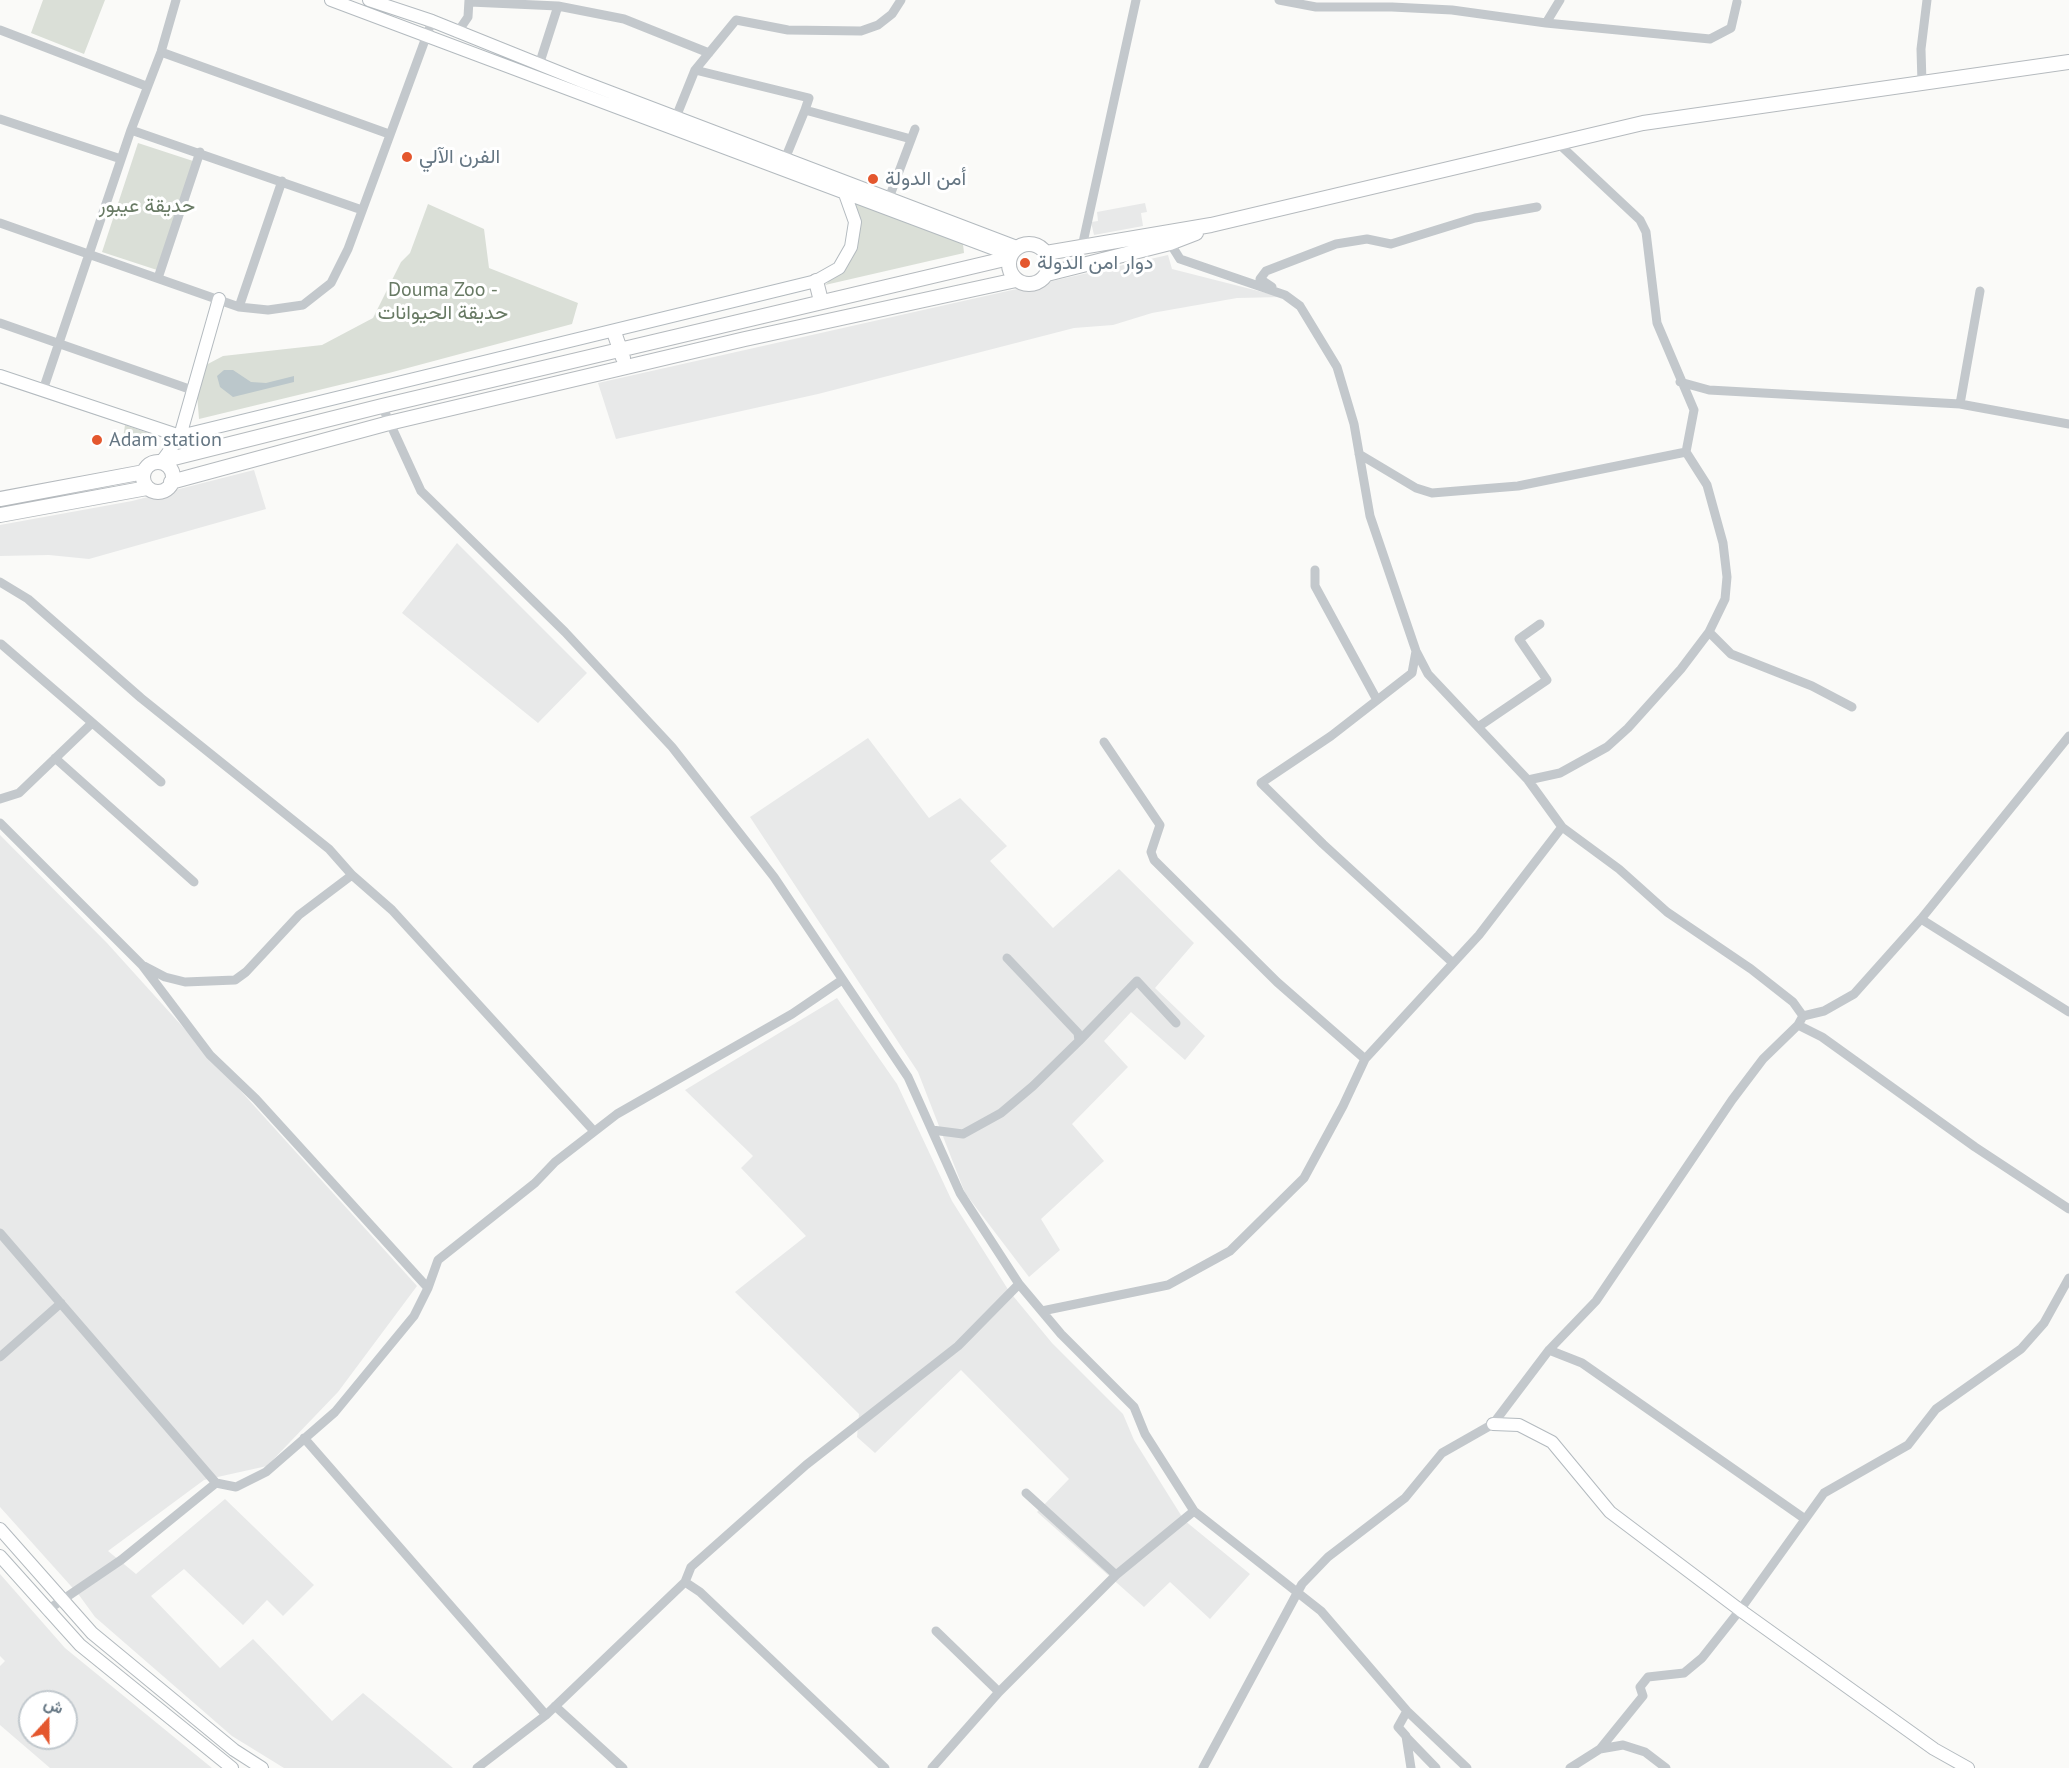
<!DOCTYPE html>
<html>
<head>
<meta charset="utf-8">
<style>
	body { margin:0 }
	#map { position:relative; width:2069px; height:1768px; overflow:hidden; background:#fafaf8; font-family:"PT Sans",Vazirmatn,sans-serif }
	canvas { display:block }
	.north { position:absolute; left:18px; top:1690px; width:60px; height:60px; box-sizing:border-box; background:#fff; border:2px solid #c1c8cd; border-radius:50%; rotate:21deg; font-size:16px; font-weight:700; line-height:24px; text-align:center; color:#657683 }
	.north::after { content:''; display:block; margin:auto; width:21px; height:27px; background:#e4572e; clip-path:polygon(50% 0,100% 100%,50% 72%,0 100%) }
</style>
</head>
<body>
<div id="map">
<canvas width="2069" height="1768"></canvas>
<div class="north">ش</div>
</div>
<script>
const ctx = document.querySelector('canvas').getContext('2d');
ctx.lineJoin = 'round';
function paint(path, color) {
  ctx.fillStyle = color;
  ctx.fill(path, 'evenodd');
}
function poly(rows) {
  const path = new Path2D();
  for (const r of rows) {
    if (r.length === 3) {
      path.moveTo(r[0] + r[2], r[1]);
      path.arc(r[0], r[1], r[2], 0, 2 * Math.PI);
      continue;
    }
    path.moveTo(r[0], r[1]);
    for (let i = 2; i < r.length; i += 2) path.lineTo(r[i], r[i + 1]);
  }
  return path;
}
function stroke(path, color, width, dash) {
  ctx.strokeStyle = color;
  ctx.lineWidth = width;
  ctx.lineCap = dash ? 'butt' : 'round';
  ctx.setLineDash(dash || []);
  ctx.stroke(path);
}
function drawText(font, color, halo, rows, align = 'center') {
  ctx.font = font + ' "PT Sans",Vazirmatn,sans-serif';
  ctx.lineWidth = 6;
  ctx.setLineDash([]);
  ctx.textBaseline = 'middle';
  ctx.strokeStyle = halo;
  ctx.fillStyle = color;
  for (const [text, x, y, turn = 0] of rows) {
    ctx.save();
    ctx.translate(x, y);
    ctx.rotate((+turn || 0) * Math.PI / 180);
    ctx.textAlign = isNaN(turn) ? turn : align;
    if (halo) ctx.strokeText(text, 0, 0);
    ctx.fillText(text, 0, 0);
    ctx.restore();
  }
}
const built = poly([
	[1145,203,1147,212,1141,213,1143,226,1094,235,1091,222,1098,221,1097,212],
	[1168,255,1172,269,1282,297,1237,298,1152,313,1113,325,1074,328,818,394,616,439,598,383],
	[254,470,266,509,89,559,49,555,0,556,0,525,132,501],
	[457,543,587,673,538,723,402,613],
	[868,738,929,818,960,798,1007,846,990,861,1053,928,1119,869,1194,943,1155,988,1205,1036,1185,1060,1131,1012,1104,1041,1128,1067,1072,1124,1104,1161,1041,1219,1060,1250,1029,1277,965,1193,918,1072,750,817],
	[0,835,107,943,417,1286,338,1392,267,1466,204,1480,108,1551,136,1574,225,1499,314,1585,283,1616,267,1600,243,1625,184,1569,151,1596,220,1668,253,1639,332,1721,363,1693,453,1768,284,1768,232,1736,95,1617,79,1595,0,1507],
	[837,998,897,1084,952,1201,1009,1291,1052,1343,1123,1414,1134,1440,1184,1520,1250,1574,1210,1619,1170,1582,1144,1607,1037,1512,1069,1479,961,1370,875,1453,857,1437,859,1414,735,1292,806,1236,741,1168,753,1156,685,1090],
	[0,1574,65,1648,212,1768,50,1768,0,1725,0,1666,5,1661,0,1656],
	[30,1702,66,1702,66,1738,30,1738]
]);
const green = poly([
	[43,0,105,0,84,54,31,33],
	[138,143,193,161,157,270,102,252],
	[853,201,963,244,964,253,825,285,852,259,856,244],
	[428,204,484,229,489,268,578,303,572,324,389,373,199,419,197,394,204,366,223,356,322,345,373,318,401,262,410,253],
	[125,425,157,436,156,442,122,445]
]);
const water = poly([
	[224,370,233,370,251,382,266,383,294,376,294,382,233,397,220,387,217,376]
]);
const street = poly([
	[1279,0,1316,7,1392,7,1452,10,1546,23,1710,39,1731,28,1737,2],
	[470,2,558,6,624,19,709,53],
	[1546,23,1560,0],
	[0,30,146,86],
	[457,33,468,17,469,0],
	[161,52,389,134],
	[539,65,558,6],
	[695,70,809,98,805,110],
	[1922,83,1921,49,1927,0],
	[0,119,121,159],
	[674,122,695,70,736,20,788,30,861,31,878,25,892,14,901,0],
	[131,130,362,210],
	[785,159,805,110,911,139],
	[889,198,915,129],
	[0,223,239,307,268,310,303,305,331,283,348,249,432,21],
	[1170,243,1180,259,1285,295,1300,306,1337,367,1354,424,1370,516,1416,651,1428,674,1528,780,1562,827,1619,869,1667,912,1751,969,1793,1002,1803,1016,1798,1025,1763,1059,1732,1100,1596,1301,1549,1350,1493,1424,1442,1453,1405,1498,1328,1557,1302,1584,1203,1768],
	[1082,247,1136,0],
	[158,278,200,152],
	[1272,287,1260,279,1266,271,1336,244,1367,239,1391,244,1475,218,1537,207],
	[239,307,282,181],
	[0,323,192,390],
	[1680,382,1709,390,1960,404,2069,424],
	[43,390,131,130,161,52,176,0],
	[1960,404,1980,291],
	[382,406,421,491,565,632,672,747,774,877,908,1077,960,1193,1019,1284,1061,1334,1134,1407,1145,1434,1194,1511,1321,1611,1407,1711,1467,1768],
	[1359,454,1416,488,1432,493,1518,486,1686,452],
	[1315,570,1315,586,1377,700],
	[0,582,28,599,141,698,329,849,352,875,392,910,593,1130],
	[1709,632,1731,654,1812,686,1852,707],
	[1,644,161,782],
	[1416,651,1412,673,1331,736,1261,783,1323,844,1453,963],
	[1478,727,1547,680,1519,639,1540,624],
	[1104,742,1160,825,1151,852,1154,860,1277,982,1365,1059],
	[55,758,194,882],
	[1528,780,1560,773,1607,747,1628,728,1681,669,1709,632,1725,599,1727,577,1723,543,1707,485,1686,452,1694,410,1657,323,1646,232,1640,220,1560,145],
	[0,799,19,793,92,723],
	[0,823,142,965,210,1055,256,1099,428,1288],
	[1921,919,2069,1012],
	[144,966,165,977,185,982,235,980,246,972,299,915,352,875],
	[1803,1016,1824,1011,1854,994,1921,919,2069,736],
	[1798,1025,1822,1037,1975,1147,2069,1209],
	[1079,1041,1137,981,1176,1023],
	[932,1130,963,1134,1001,1113,1033,1086,1079,1041,1078,1033,1007,958],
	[0,1233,216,1483,236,1487,266,1472,335,1412,414,1316,428,1288,438,1260,535,1183,555,1162,617,1114,792,1014,842,980],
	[1042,1311,1168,1285,1230,1251,1304,1178,1343,1106,1365,1059,1479,935,1562,827],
	[1549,1350,1582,1363,1805,1519],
	[0,1357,61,1303],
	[304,1438,546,1715],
	[1026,1493,1116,1575],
	[685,1582,700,1592,885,1768],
	[46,1611,121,1560,216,1483],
	[936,1631,999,1692],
	[555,1706,623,1768],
	[1407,1711,1398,1727,1406,1736,1411,1768],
	[1407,1738,1436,1768],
	[1600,1749,1643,1696,1640,1687,1648,1677,1684,1673,1702,1658,1740,1610,1824,1493,1908,1445,1936,1409,2021,1349,2044,1323,2069,1278],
	[477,1768,546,1715,685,1582,691,1567,806,1465,958,1346,1019,1284],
	[932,1768,999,1692,1116,1575,1194,1511],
	[1570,1768,1600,1749,1623,1745,1645,1752,1666,1768]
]);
const secondary = poly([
	[331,0,1010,255],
	[369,0,432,21,581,81,1017,247],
	[0,376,180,436,816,281,839,268,851,247,855,222,845,194],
	[162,461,180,436,219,299],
	[1493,1424,1519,1425,1552,1442,1610,1512,1740,1610,1934,1749,1968,1768],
	[0,1529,92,1633,234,1750,262,1768],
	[0,1556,80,1645,232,1768]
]);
const primary = poly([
	[1029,264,20],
	[1046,253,1211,225,1643,123,2069,62],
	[1047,274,1170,243,1196,233],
	[816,281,821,301],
	[614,332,623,358],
	[162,461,382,406,1009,258],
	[158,477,15],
	[171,482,389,423,745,339,1016,280],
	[0,499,144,472],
	[0,515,147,488]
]);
const markers = [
	[407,157,6,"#e4572e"],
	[873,179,6,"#e4572e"],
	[1025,263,6,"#e4572e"],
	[97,440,6,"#e4572e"]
];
const poiNames = [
	["الفرن الآلي",419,157],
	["أمن الدولة",885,179],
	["دوار امن الدولة",1037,263],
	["Adam station",109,440]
];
const parkNames = [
	["حديقة عيبور",147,206],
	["Douma Zoo -",443,290],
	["حديقة الحيوانات",443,313]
];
paint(built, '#e8e9e9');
paint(green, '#dadfd7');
paint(water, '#bbc7cb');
stroke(secondary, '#b3babf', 14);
stroke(primary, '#b5babe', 16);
stroke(street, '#c3c8cc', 9);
stroke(secondary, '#fff', 12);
stroke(primary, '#fff', 14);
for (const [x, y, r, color] of markers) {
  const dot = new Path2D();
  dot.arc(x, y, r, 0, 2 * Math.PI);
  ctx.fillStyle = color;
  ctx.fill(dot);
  stroke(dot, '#fff', 2);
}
drawText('20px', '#657683', '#fff', poiNames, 'left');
drawText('20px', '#687a64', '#fff', parkNames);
</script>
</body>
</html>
